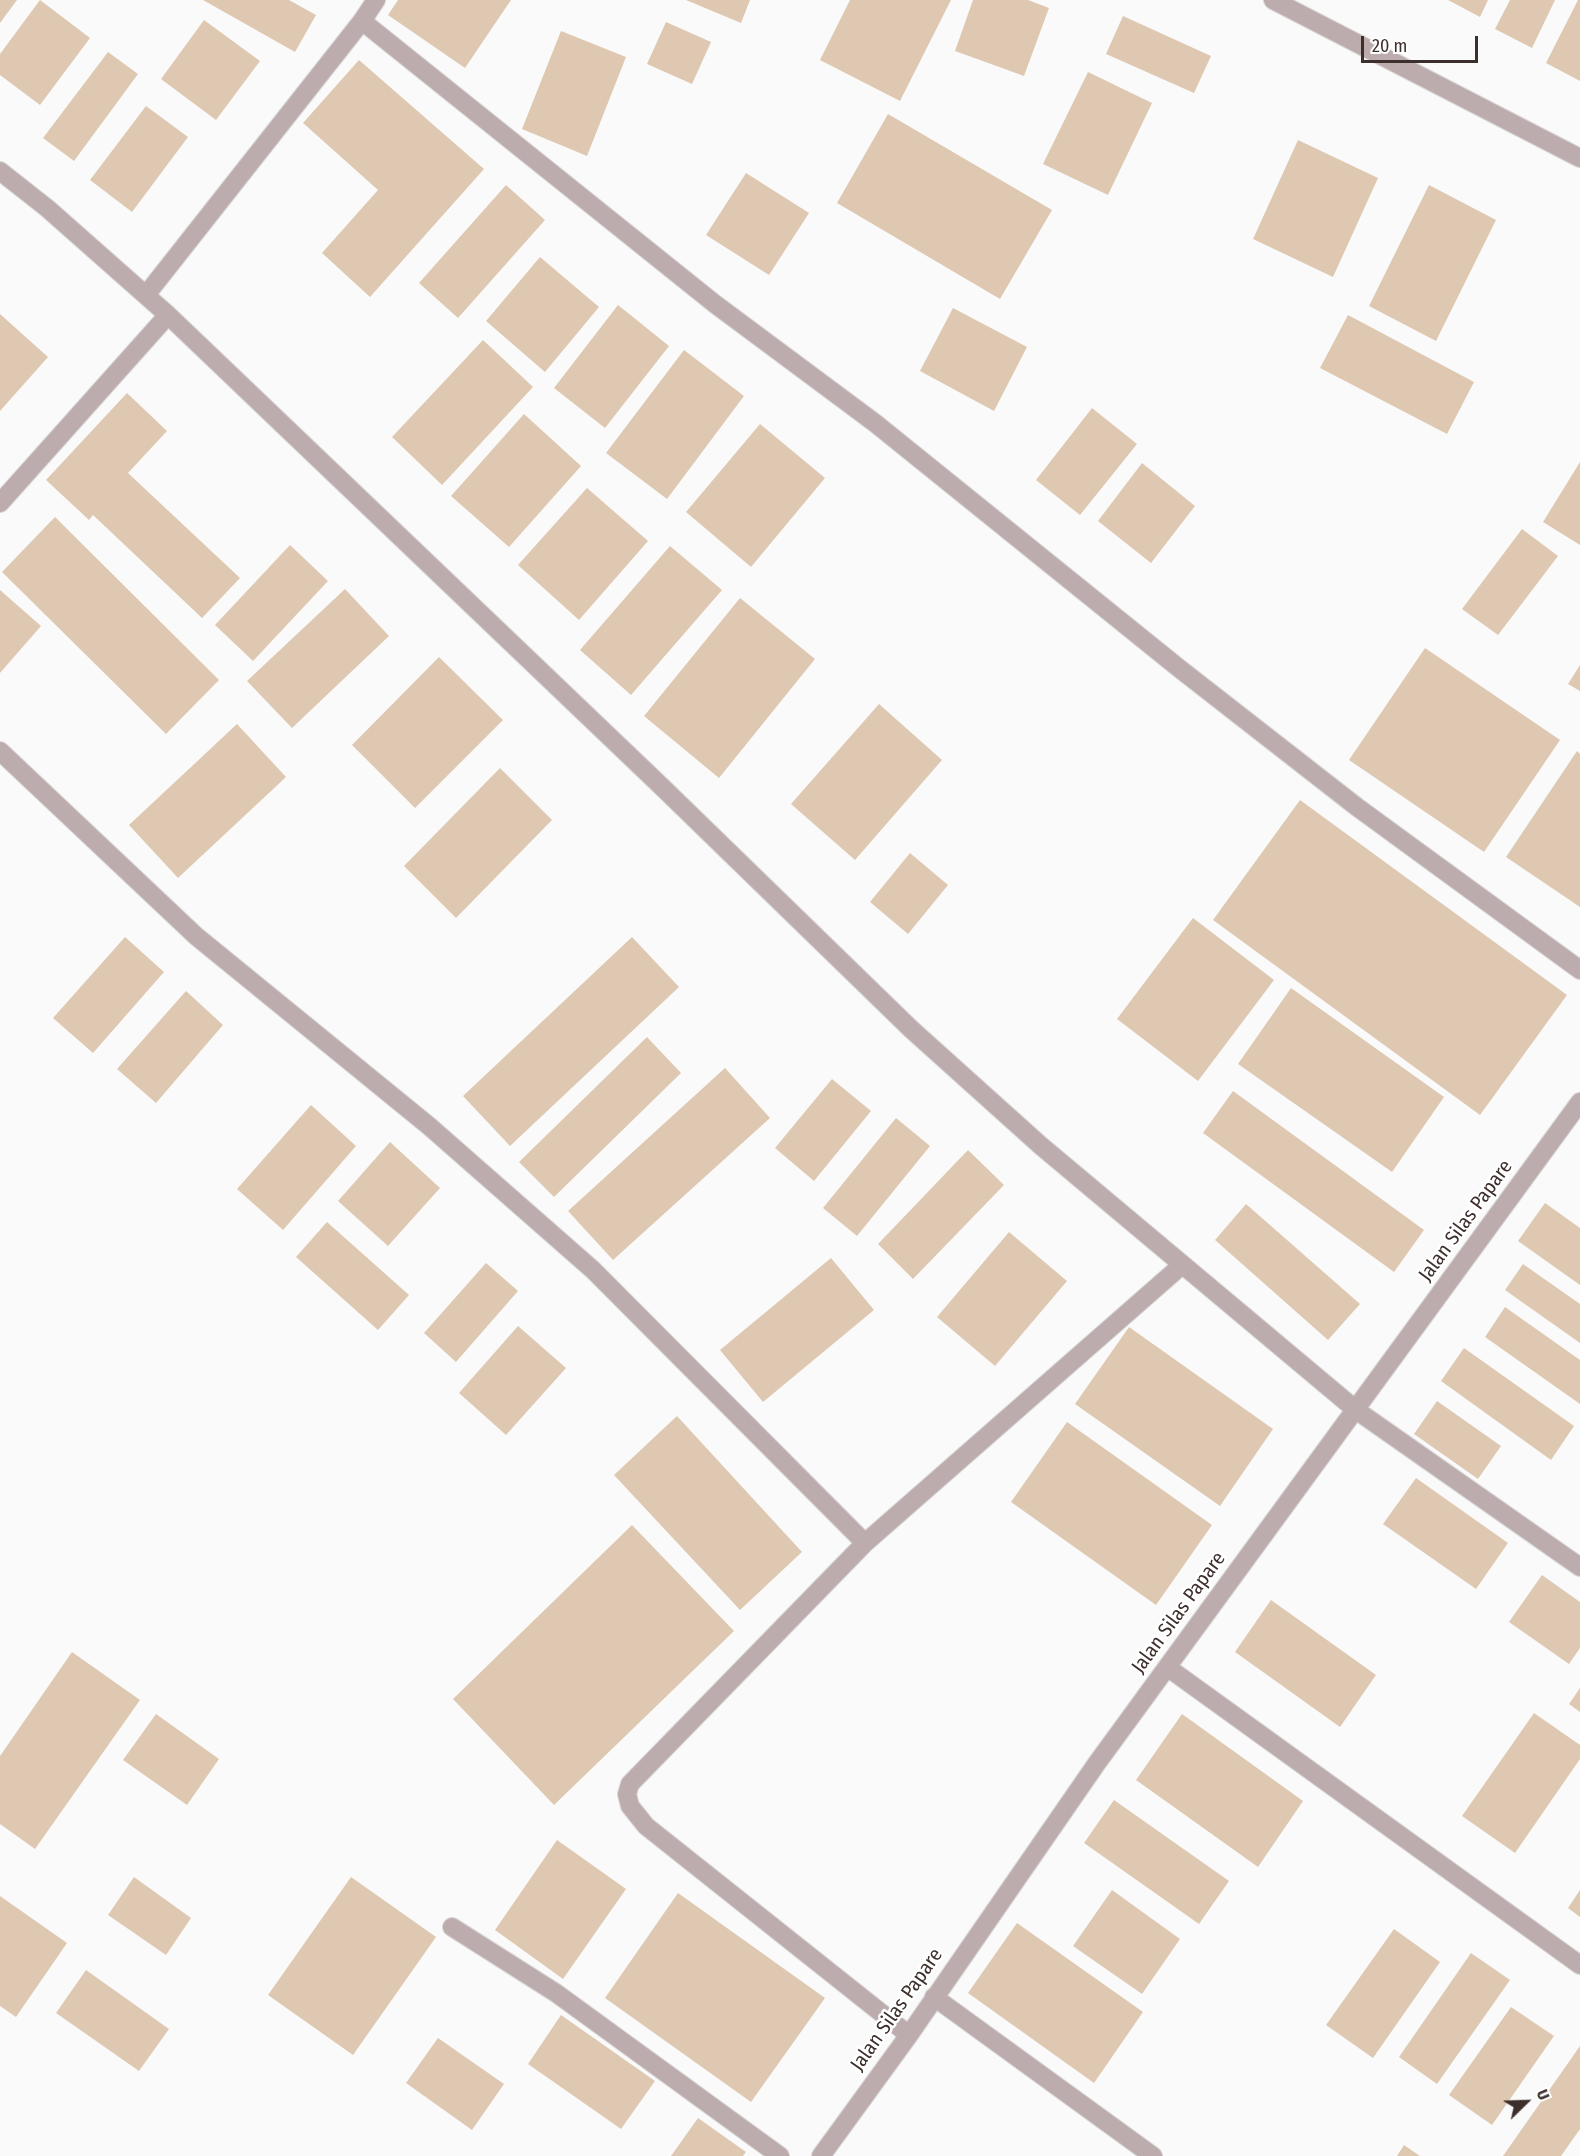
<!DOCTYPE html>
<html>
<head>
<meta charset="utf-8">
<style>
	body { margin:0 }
	#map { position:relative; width:1580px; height:2156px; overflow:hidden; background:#fafafa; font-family:"Fira Sans Condensed",sans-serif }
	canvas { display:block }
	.north { position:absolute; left:1496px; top:2072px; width:60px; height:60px; -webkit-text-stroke:4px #fff; paint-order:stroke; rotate:67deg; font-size:16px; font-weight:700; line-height:24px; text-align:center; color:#3d302c }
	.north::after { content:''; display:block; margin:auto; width:21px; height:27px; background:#3d302c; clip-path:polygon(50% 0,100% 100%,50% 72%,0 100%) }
	.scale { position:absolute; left:1361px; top:36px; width:117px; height:27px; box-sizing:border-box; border:3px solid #3d302c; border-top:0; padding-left:8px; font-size:18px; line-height:21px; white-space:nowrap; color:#3d302c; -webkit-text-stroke:4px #fff; paint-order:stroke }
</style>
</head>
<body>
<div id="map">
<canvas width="1580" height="2156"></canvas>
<div class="north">U</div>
<div class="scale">20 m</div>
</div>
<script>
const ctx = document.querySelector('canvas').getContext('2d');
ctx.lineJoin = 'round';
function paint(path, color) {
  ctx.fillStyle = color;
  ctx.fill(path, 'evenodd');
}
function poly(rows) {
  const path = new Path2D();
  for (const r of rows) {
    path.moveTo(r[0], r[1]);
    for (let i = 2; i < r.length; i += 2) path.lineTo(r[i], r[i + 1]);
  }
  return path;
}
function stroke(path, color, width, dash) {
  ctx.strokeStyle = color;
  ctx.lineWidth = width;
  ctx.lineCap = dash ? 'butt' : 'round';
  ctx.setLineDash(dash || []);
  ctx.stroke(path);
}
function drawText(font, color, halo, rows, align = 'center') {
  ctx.font = font + ' "Fira Sans Condensed",sans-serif';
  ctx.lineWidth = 5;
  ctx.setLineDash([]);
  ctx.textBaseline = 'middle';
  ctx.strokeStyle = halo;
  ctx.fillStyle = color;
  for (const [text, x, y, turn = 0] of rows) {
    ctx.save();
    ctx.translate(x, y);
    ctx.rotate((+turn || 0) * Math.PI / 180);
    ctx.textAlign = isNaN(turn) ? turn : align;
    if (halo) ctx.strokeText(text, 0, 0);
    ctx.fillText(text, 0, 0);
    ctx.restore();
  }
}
const building = poly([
	[0,0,17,0,0,23],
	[40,0,90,38,40,105,0,75,0,54],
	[203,0,289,0,316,15,295,52],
	[398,0,511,0,465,68,388,15],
	[686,0,750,0,741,23],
	[850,0,951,0,900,101,820,60],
	[973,0,1028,0,1049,8,1024,76,955,51],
	[1448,0,1488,0,1480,17],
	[1510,0,1555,0,1532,48,1495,29],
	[1578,0,1580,0,1580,81,1546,63],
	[1123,16,1211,56,1194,93,1106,54],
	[204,20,260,61,216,120,161,79],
	[666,22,711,42,692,84,647,64],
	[561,31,626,57,587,156,522,129],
	[108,52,138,74,74,161,43,138],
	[359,60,484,169,370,297,322,253,378,190,303,123],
	[1088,72,1152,103,1108,195,1043,164],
	[146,106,188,137,132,212,90,180],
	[888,114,1052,210,1000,299,837,203],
	[1298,140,1378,178,1333,277,1253,239],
	[746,173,809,213,769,275,706,235],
	[506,185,545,220,458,318,419,283],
	[1429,185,1496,220,1436,341,1369,306],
	[540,257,599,307,545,372,486,321],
	[618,305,669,346,605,428,554,388],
	[953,308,1027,347,994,411,920,371],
	[0,314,48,357,0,411],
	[1348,315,1474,382,1447,434,1320,368],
	[483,340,533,387,442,485,392,437],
	[684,350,744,396,667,499,606,453],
	[127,393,167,431,128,473,240,578,202,618,93,515,89,520,46,480],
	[1092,408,1137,444,1080,515,1036,480],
	[524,414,581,466,509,547,451,496],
	[760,424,825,478,751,567,686,512],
	[1580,462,1580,545,1543,522],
	[1142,463,1195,506,1151,563,1098,521],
	[587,488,648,541,579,620,518,565],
	[55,517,219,680,166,734,2,572],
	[1522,529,1558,556,1498,635,1462,609],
	[290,545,328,581,253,661,215,625],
	[670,546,722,590,631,695,580,650],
	[345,589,389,636,292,728,247,681],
	[0,590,41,626,0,673],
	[740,598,815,659,719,778,644,716],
	[1425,648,1560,740,1484,852,1349,760],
	[439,657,503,720,415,808,352,745],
	[1580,665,1580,691,1568,684],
	[879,704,942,760,855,860,791,804],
	[237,724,286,777,178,878,129,825],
	[1577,751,1580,754,1580,907,1506,857],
	[500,768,552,820,456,918,404,866],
	[1300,800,1567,995,1480,1115,1213,920],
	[910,853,948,885,908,934,870,902],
	[1193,918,1274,980,1198,1081,1117,1019],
	[125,937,164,972,93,1053,53,1018],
	[632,937,679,987,510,1146,463,1096],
	[1291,988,1444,1097,1392,1172,1238,1064],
	[186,991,223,1025,156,1103,117,1069],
	[647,1037,681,1073,554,1197,519,1162],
	[725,1068,770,1118,613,1260,568,1211],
	[832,1079,871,1111,814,1181,775,1148],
	[1233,1091,1424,1230,1394,1272,1203,1133],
	[311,1105,356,1146,283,1230,237,1189],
	[896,1118,930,1146,857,1236,823,1208],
	[390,1142,440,1188,388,1246,338,1201],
	[968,1150,1004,1185,913,1279,878,1244],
	[1545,1203,1580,1228,1580,1285,1518,1241],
	[1246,1204,1360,1304,1328,1340,1215,1240],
	[327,1222,409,1295,378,1330,296,1257],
	[1009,1232,1067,1281,995,1366,937,1317],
	[831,1258,874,1310,763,1402,720,1350],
	[486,1263,518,1291,456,1362,424,1333],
	[1523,1264,1580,1304,1580,1343,1505,1290],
	[1505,1307,1580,1360,1580,1404,1485,1337],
	[518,1326,566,1368,506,1435,459,1393],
	[1129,1327,1273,1429,1220,1506,1075,1404],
	[1464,1348,1574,1426,1551,1460,1441,1381],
	[1437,1401,1501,1446,1478,1479,1414,1434],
	[677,1416,802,1552,740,1610,614,1475],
	[1067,1422,1212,1525,1156,1605,1011,1502],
	[1416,1478,1508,1543,1476,1589,1383,1524],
	[632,1525,734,1631,554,1805,453,1699],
	[1542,1575,1580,1602,1580,1648,1569,1664,1509,1622],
	[1271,1600,1376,1675,1340,1727,1235,1652],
	[72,1652,140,1700,35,1849,0,1824,0,1756],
	[1580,1688,1580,1712,1569,1704],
	[1534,1713,1580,1745,1580,1759,1515,1853,1462,1816],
	[156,1714,219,1759,187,1805,123,1760],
	[1182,1714,1303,1801,1258,1867,1136,1780],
	[1114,1800,1229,1881,1199,1924,1084,1843],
	[557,1840,626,1889,563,1979,495,1930],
	[134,1877,191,1918,166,1955,108,1915],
	[351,1877,436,1937,353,2055,268,1995],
	[1112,1890,1180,1939,1142,1994,1073,1946],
	[1580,1890,1580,1917,1568,1908],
	[678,1893,825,1998,751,2102,605,1998],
	[0,1896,67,1943,16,2017,0,2006],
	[1017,1923,1143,2012,1094,2083,968,1993],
	[1394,1929,1440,1962,1373,2058,1326,2025],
	[1471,1953,1510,1980,1437,2084,1399,2057],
	[86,1970,169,2029,139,2071,56,2013],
	[1511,2007,1554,2036,1492,2125,1449,2095],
	[561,2015,655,2081,621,2129,528,2064],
	[438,2038,504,2084,472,2130,406,2083],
	[1580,2046,1580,2129,1561,2156,1503,2156],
	[698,2118,746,2152,743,2156,671,2156],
	[1404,2145,1420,2156,1397,2156]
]);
const minor = poly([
	[1273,0,1580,158],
	[362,21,715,304,875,423,1180,669,1357,807,1580,970],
	[0,171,47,208,168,315,660,785,911,1029,1040,1145,1356,1410,1580,1567],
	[146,295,362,21,376,0],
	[0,503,168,315],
	[0,751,196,936,429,1126,593,1270,865,1543],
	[1167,1667,1580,1965],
	[452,1927,556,1993,780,2156],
	[934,1997,1153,2156],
	[909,2035,646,1826,630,1806,627,1794,630,1784,865,1543,1182,1265],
	[821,2156,909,2035,1097,1763,1580,1102]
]);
const streetNames = [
	["Jalan Silas Papare",1466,1221,-54],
	["Jalan Silas Papare",1179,1613,-54],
	["Jalan Silas Papare",897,2010,-55]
];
paint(building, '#dfc8b1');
stroke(minor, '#d8d6d5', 20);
stroke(minor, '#bcacae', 18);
drawText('20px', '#3d302c', '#fff', streetNames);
</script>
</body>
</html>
